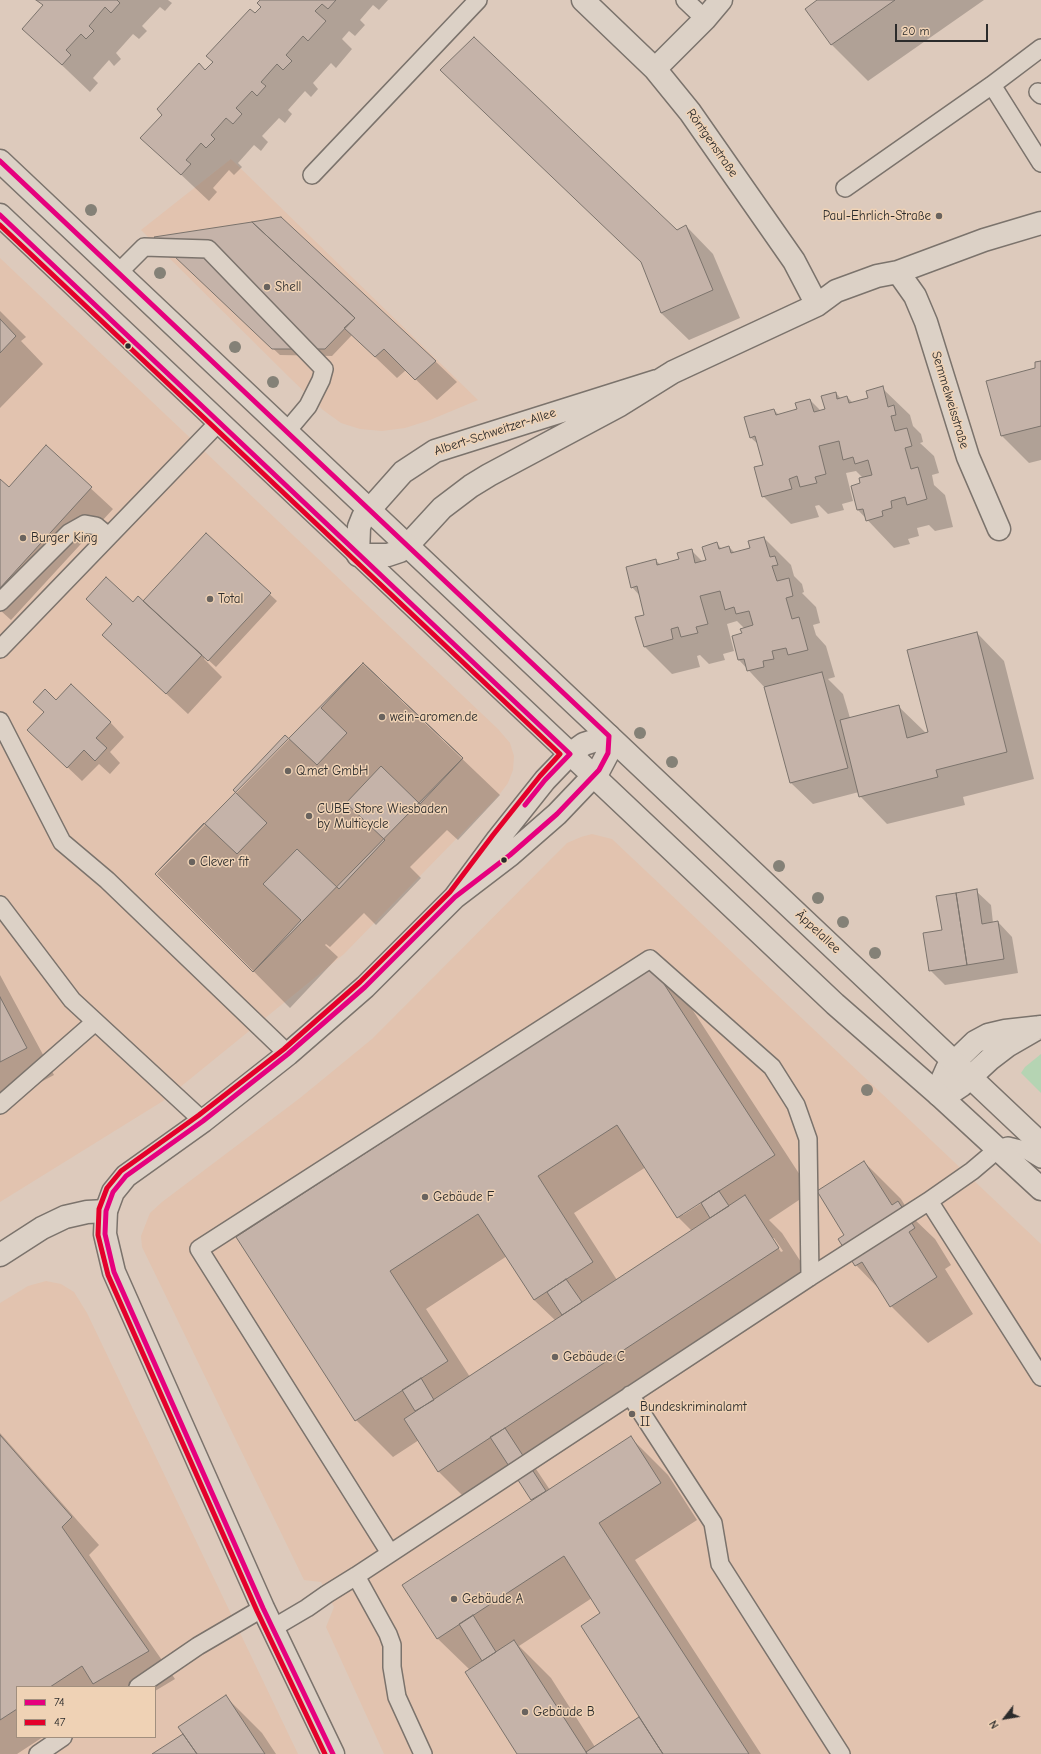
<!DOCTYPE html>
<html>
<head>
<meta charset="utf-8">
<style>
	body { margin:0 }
	#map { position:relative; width:1041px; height:1754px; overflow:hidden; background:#ddcabc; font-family:"Comic Neue",sans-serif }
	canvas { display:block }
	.legend { position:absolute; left:16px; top:1686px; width:140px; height:52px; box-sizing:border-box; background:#efd2b5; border:1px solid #a18f7e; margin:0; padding:5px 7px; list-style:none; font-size:12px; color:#2b2b2b }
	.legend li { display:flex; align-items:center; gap:8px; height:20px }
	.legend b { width:20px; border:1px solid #a18f7e }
	.north { position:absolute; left:985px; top:1698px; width:40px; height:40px; -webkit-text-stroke:3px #efd2b5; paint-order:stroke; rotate:239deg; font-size:11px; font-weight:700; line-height:16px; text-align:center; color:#2b2b2b }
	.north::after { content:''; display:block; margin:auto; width:14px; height:18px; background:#2b2b2b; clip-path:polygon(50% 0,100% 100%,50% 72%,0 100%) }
	.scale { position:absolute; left:895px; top:24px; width:93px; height:18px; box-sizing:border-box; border:2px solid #2b2b2b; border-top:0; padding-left:5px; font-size:12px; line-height:14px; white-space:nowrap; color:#2b2b2b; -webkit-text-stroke:3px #efd2b5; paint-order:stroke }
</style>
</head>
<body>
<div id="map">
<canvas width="1041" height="1754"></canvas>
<ul class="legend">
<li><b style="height:5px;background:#e6007e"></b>74</li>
<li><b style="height:5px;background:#e4002b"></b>47</li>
</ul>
<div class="north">N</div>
<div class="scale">20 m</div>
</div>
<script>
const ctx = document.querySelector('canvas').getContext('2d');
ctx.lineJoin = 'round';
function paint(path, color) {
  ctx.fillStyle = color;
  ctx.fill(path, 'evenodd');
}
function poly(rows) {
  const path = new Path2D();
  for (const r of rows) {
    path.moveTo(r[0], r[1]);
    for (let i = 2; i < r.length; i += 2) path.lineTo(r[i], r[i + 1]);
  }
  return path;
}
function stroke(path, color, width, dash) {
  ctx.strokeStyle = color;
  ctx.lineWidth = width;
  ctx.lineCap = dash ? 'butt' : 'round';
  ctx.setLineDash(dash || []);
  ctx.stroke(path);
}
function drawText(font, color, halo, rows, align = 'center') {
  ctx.font = font + ' "Comic Neue",sans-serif';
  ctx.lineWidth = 3;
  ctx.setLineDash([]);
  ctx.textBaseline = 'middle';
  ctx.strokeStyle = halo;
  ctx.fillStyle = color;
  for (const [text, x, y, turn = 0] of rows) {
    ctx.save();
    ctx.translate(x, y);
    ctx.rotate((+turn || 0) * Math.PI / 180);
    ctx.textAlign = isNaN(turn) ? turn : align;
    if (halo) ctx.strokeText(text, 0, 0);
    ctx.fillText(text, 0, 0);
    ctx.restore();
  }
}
const built = poly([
	[231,159,478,400,430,420,405,428,382,431,360,429,341,423,323,410,289,377,141,230],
	[0,258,498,729,510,743,514,756,513,770,508,783,499,795,344,954,163,1101,0,1202],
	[592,834,612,839,1041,1244,1041,1754,384,1754,326,1627,334,1607,321,1582,304,1580,142,1247,141,1236,150,1213,162,1202,300,1098,372,1039,567,843,581,837],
	[46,1281,61,1284,74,1292,87,1313,298,1754,0,1754,0,1303,28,1286],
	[17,1687,155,1687,155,1737,17,1737]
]);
const green = poly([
	[1041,1054,1041,1093,1021,1073,1025,1067]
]);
const shadow = poly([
	[38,0,168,0,172,3,165,11,160,7,142,26,147,31,139,39,133,34,116,53,121,59,114,66,109,60,93,78,98,83,90,92,23,28,44,6],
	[262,0,388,0,379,10,373,5,360,20,365,25,355,36,349,31,342,39,352,49,336,68,331,63,313,83,318,89,311,97,305,91,288,110,292,114,285,123,279,118,262,136,268,142,261,151,254,145,238,163,242,167,234,175,229,170,213,188,217,192,209,201,142,138,206,71,262,7],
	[819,0,984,0,868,81,831,44],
	[686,226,713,254,740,318,689,340,661,313,643,264,677,231],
	[162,244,435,361,457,382,437,400,406,370,397,378,352,335,332,356,280,355],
	[0,311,26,337,21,341,43,364,0,408],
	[1041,362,1041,460,1029,463,1002,436,987,381,1037,369],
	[882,388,910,415,913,426,921,434,923,442,920,443,934,456,939,473,932,475,934,485,945,495,953,527,935,531,929,525,917,528,919,536,908,539,910,544,894,548,858,510,863,478,856,471,846,473,853,501,842,504,844,510,828,514,819,505,815,506,819,517,791,524,763,496,764,465,759,445,750,437,774,410,779,415,799,410,810,400,821,411,826,410,836,393,841,399,847,397,853,403,869,399],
	[46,447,113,509,11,620,0,610,0,480,9,488],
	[206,535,277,601,216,667,205,657,204,659,222,677,188,714,103,635,113,625,87,599,133,603,147,606],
	[764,538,791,565,794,576,802,584,804,592,802,593,816,607,820,623,813,625,816,635,826,646,835,677,828,679,843,694,850,718,898,706,926,733,929,733,977,633,1004,661,1034,779,963,797,965,805,887,824,860,796,859,792,813,804,791,783,766,689,739,660,733,637,743,634,745,629,737,621,727,624,734,651,723,654,725,660,709,664,700,655,697,656,700,667,672,674,645,647,637,618,646,616,640,596,632,587,655,560,661,565,680,560,691,550,703,562,707,561,717,544,722,549,729,547,735,553,751,549],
	[363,664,500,795,458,840,447,830,410,867,421,878,376,925,364,913,330,947,326,944,325,945,338,957,290,1008,157,874],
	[56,701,110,722,124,737,110,752,120,763,110,774,99,764,82,781,43,744],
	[976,891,991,905,993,923,998,922,1012,937,1018,973,945,985,930,970,943,931],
	[653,969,690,1006,811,1192,769,1220,782,1233,816,1285,536,1469,550,1490,631,1438,668,1475,697,1520,635,1560,761,1754,518,1754,470,1670,437,1638,533,1501,519,1480,475,1508,438,1471,419,1440,393,1457,356,1420,237,1237],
	[646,1167,678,1217,692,1231,617,1280,574,1213],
	[702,1201,702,1203,683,1215,682,1214],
	[772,1238,774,1238,783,1251,781,1252],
	[507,1256,534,1300,556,1321,470,1377,426,1309],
	[592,1598,602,1614,641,1717,595,1747,551,1678,519,1646],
	[0,975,54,1075,0,1104],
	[864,1162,901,1199,912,1217,935,1239,951,1265,945,1269,973,1314,928,1343,891,1306,880,1290,856,1265,846,1235],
	[0,1433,99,1545,89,1555,175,1679,155,1691,155,1687,17,1687,17,1737,43,1737,17,1754,0,1754],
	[225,1696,262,1733,276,1754,154,1754,184,1734]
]);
const building = poly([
	[36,0,117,0,120,3,111,13,105,7,89,26,94,31,86,39,81,34,66,50,71,55,62,65,22,29,43,5,36,0],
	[260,0,336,0,328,9,322,4,315,11,326,21,308,41,303,36,286,55,292,61,283,70,277,64,261,82,266,86,257,96,252,91,236,108,242,114,233,124,226,118,211,135,215,139,206,148,201,143,186,160,191,164,181,175,140,138,162,115,157,109,199,63,205,70,213,62,206,56,250,9,255,13,261,7,257,3,260,0],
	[817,0,895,0,831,45,805,9,817,0],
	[474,37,677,230,686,225,713,290,661,313,641,262,440,70,474,37],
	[281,217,407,334,436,361,415,380,384,349,375,357,344,328,355,318,252,222,281,217],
	[252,222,355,318,325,349,272,349,154,237,252,222],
	[0,319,16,336,0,353,0,319],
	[1041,361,1041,426,1001,436,986,381,1035,368,1035,362,1041,361],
	[883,386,888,407,894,405,896,415,891,416,895,431,907,428,912,446,905,448,911,469,918,467,927,499,907,505,905,497,891,501,892,508,882,511,883,516,866,521,863,509,857,510,851,486,860,483,859,478,872,475,868,460,855,464,853,457,843,460,839,441,819,446,826,474,815,477,817,483,800,487,797,476,789,479,792,489,762,497,754,467,763,465,755,436,750,438,744,417,774,409,776,415,797,409,795,403,810,399,814,412,825,409,821,396,836,392,837,399,847,396,849,403,868,398,866,391,883,386],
	[46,445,92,487,0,588,0,479,9,487,46,445],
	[206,533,271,593,208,661,143,601,206,533],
	[764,537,770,557,775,556,778,565,772,566,777,581,789,578,793,596,786,598,792,619,799,617,808,650,788,655,786,648,772,651,774,659,763,661,764,667,747,671,744,659,738,660,732,636,742,633,740,629,753,625,749,611,736,614,734,607,725,610,720,591,700,596,708,624,696,627,698,633,681,637,678,627,671,629,673,639,644,647,635,617,644,615,637,586,631,588,626,567,656,559,657,565,679,559,677,553,692,549,695,563,706,560,702,547,717,542,719,549,729,546,731,553,750,548,748,541,764,537],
	[106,577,133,602,138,596,202,655,166,694,102,635,112,624,86,599,106,577],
	[977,632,1007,752,936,770,938,777,859,797,840,720,899,705,907,738,928,732,907,650,977,632],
	[363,663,463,758,420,804,381,766,346,803,385,840,339,889,297,849,263,884,301,920,253,972,155,874,204,823,237,854,267,823,233,790,285,735,317,765,347,733,321,708,363,663],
	[363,663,463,758,253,972,155,874,363,663],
	[822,672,848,768,790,783,764,687,822,672],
	[71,684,111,722,96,738,107,748,95,761,84,750,67,768,27,730,44,712,33,702,45,689,56,700,71,684],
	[977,889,982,924,998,921,1004,959,967,965,956,893,977,889],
	[956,893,967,965,929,971,923,933,942,930,936,896,956,893],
	[653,967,775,1155,677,1218,617,1125,538,1176,593,1262,534,1300,478,1214,390,1271,448,1361,355,1421,236,1237,653,967],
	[0,997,27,1048,0,1062,0,997],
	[864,1161,892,1205,898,1201,915,1228,909,1232,937,1277,890,1307,862,1262,855,1266,838,1239,844,1235,817,1191,864,1161],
	[719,1191,729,1206,710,1218,701,1203,719,1191],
	[745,1195,779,1248,438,1472,404,1419,745,1195],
	[566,1279,582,1302,562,1315,547,1292,566,1279],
	[421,1378,434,1400,415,1411,402,1390,421,1378],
	[505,1428,546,1491,531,1500,490,1437,505,1428],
	[0,1435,72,1517,62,1527,149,1651,93,1684,82,1666,50,1687,17,1687,17,1709,0,1720,0,1435],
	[631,1436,661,1483,599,1523,749,1754,663,1754,581,1626,600,1613,564,1556,437,1639,402,1585,631,1436],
	[473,1615,496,1652,482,1661,459,1624,473,1615],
	[514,1640,586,1752,587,1754,517,1754,465,1672,514,1640],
	[226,1695,265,1754,197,1754,178,1727,226,1695],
	[639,1717,663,1754,587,1754,586,1752,639,1717],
	[183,1734,197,1754,152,1754,183,1734]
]);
const service = poly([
	[685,0,705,19],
	[1041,48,992,85,1041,163],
	[1038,92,1041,95],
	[312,175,478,0],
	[845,188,992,85],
	[118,273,144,247,208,249,324,369,321,380,308,406,287,431],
	[0,602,69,533,85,524,96,526,108,536],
	[0,649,219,422],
	[0,721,62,842,107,880,288,1054],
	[0,905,72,1000,203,1121],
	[0,1105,95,1022],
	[1041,1159,1028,1151,1008,1146,998,1149,972,1171,929,1201,1041,1377],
	[630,1395,713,1523,720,1564,841,1754],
	[390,1553,199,1249,650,959,772,1067,796,1105,808,1139,810,1277],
	[356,1576,388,1634,392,1645,392,1667,397,1697,423,1754],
	[273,1628,307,1608,327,1594,356,1576,810,1277,929,1201],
	[138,1687,198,1646,263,1608],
	[38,1754,63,1737]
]);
const minor = poly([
	[583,0,655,69,690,112,794,261,817,305],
	[655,69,705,19,721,0],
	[898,272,915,296,926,322,968,457,999,529],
	[657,381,435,451,403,472,363,517,359,527,358,555,388,555,400,551,407,546,442,508,471,486,489,475,620,405,673,372,817,305,836,291,877,276,898,272,984,240,1041,223],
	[1040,1027,1007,1046,990,1059,962,1085,950,1093,939,1095,939,1087,947,1069,975,1042,988,1035,1005,1031,1041,1027],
	[0,1255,42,1228,65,1217,87,1212,106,1211]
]);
const tertiary = poly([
	[333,1754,263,1608,114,1272,105,1234,106,1211,113,1192,126,1176,203,1121,288,1054,365,987,455,897,510,855,557,814,599,770,608,753,609,736,584,744,570,754,545,780,498,839,455,897]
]);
const secondary = poly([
	[0,161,1041,1144],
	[0,215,835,1004,939,1095,1041,1189]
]);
const bus1 = poly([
	[0,161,609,736,608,753,599,770,557,814,510,855,455,897,365,987,288,1054,203,1121,126,1176,113,1192,106,1211,105,1234,114,1272,263,1608,333,1754],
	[0,215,570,754,545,780,525,805]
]);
const bus2 = poly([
	[0,225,560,754,540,776,493,835,450,892,360,982,284,1049,199,1115,121,1171,107,1188,99,1209,98,1235,108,1275,257,1611,325,1754]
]);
const trees = [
	[91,210],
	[160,273],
	[235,347],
	[273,382],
	[640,733],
	[672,762],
	[779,866],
	[818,898],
	[843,922],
	[875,953],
	[867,1090]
];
const markers = [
	[939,216,4,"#69635e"],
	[267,287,4,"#69635e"],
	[128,346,3.5,"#2b2b2b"],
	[23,538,4,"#69635e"],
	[210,599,4,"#69635e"],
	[382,717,4,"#69635e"],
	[288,771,4,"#69635e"],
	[309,816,4,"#69635e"],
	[504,860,3.5,"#2b2b2b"],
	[192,862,4,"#69635e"],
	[425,1197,4,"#69635e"],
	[555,1357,4,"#69635e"],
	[632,1414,4,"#69635e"],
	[454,1599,4,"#69635e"],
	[525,1712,4,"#69635e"]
];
const streetNames = [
	["Röntgenstraße",712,143,55],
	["Semmelweisstraße",950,400,73],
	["Albert-Schweitzer-Allee",495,432,-18],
	["Äppelallee",818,932,43]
];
const poiNames = [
	["Paul-Ehrlich-Straße",931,216,"right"],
	["Shell",275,287],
	["Burger King",31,538],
	["Total",218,599],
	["wein-aromen.de",390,717],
	["Q.met GmbH",296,771],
	["CUBE Store Wiesbaden",317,809],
	["by Multicycle",317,824],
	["Clever fit",200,862],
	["Gebäude F",433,1197],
	["Gebäude C",563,1357],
	["Bundeskriminalamt",640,1407],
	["II",640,1422],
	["Gebäude A",462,1599],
	["Gebäude B",533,1712]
];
paint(built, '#e2c3af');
paint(green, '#b5d4b3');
paint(shadow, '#0003');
paint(building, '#c5b3a9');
stroke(building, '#7b736c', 1);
stroke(service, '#7b736c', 20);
stroke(minor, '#7b736c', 25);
stroke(tertiary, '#7b736c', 25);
stroke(secondary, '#7b736c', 25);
stroke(service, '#dcd1c6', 17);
stroke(minor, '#dcd1c6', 22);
stroke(tertiary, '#dcd1c6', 22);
stroke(secondary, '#dcd1c6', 22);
stroke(bus1, '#e6007e', 5);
stroke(bus2, '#e4002b', 5);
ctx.fillStyle = '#848177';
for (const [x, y] of trees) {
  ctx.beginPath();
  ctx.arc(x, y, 6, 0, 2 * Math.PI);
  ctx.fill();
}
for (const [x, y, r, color] of markers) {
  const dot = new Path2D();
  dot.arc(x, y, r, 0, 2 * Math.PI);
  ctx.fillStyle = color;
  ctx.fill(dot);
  stroke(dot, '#efd2b5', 1.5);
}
drawText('13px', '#2b2b2b', '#efd2b5', streetNames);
drawText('13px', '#2b2b2b', '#efd2b5', poiNames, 'left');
</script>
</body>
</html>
